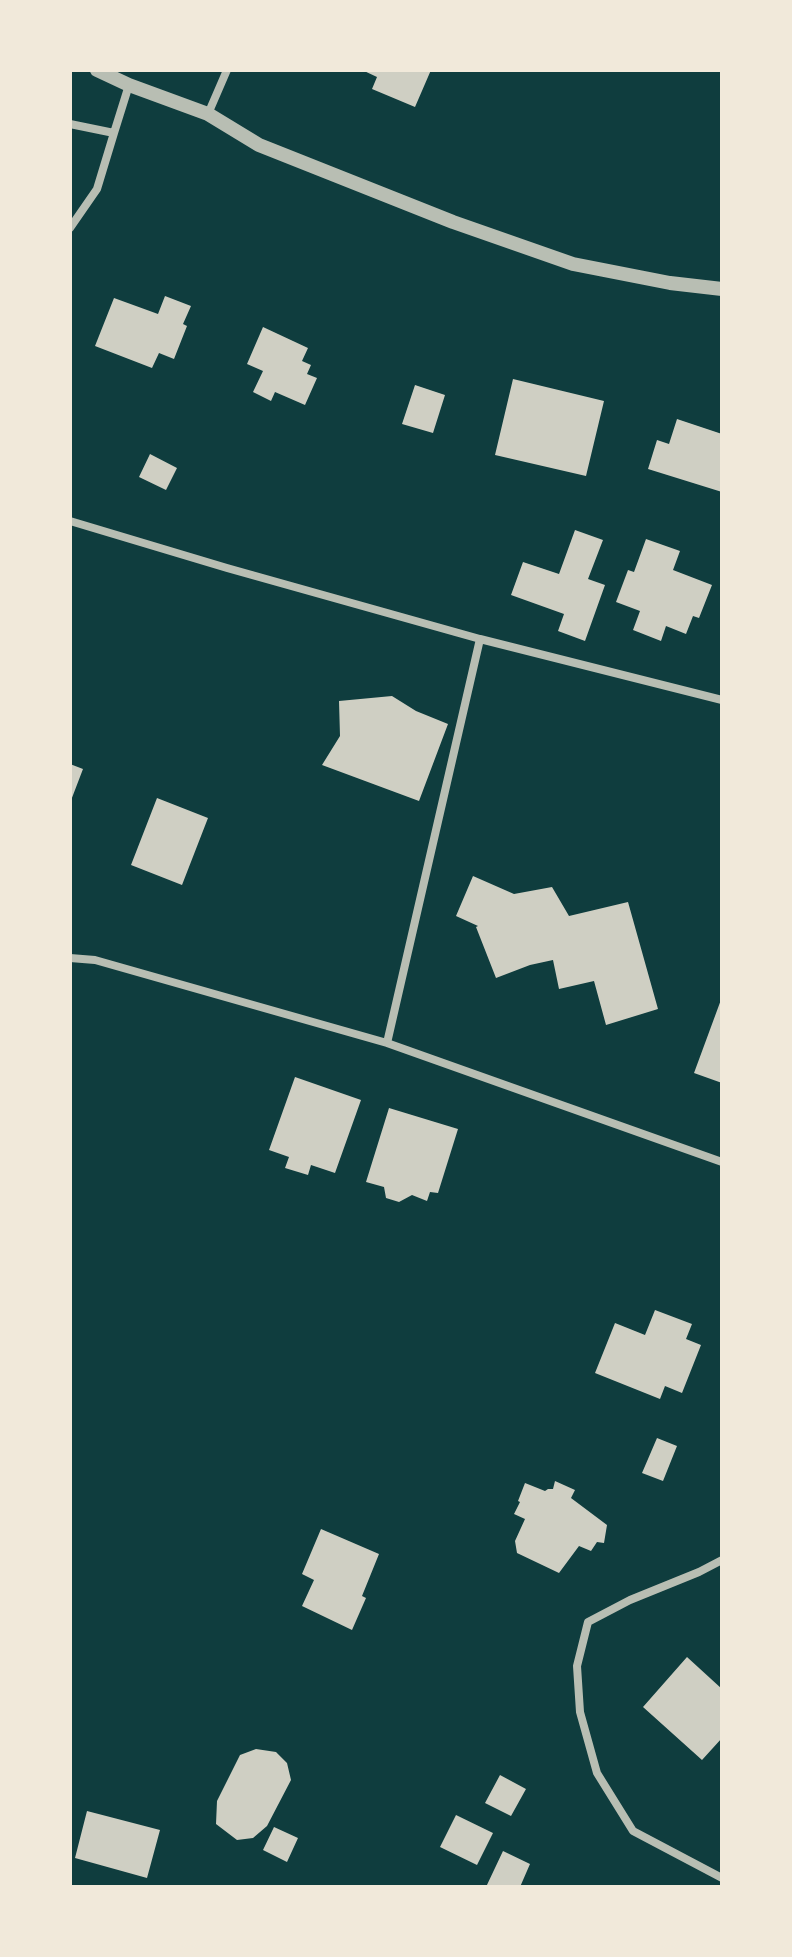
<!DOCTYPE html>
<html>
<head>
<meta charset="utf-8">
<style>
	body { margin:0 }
	#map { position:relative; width:792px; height:1957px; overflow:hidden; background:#0f3d3e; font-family:Signika,sans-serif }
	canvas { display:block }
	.frame { position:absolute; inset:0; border:72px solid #f1e9da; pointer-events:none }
</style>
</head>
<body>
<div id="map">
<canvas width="792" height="1957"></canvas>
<div class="frame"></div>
</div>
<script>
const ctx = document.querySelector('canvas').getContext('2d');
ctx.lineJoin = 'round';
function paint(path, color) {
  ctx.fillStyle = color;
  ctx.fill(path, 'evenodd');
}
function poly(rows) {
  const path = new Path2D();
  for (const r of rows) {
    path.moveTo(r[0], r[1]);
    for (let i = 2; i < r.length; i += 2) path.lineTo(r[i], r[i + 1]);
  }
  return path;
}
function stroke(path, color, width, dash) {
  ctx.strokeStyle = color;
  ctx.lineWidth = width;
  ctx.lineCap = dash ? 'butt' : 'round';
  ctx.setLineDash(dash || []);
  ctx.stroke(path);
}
const building = poly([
	[362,70,431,70,415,107,372,89,377,77],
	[165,296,191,306,183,324,187,326,174,359,159,353,152,368,95,346,114,298,158,314],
	[263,327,308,348,302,361,311,365,307,374,317,378,305,405,275,392,271,401,253,392,263,371,247,364],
	[513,379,604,401,586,476,495,455],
	[415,385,445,395,433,433,402,424],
	[677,419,722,434,722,492,648,469,657,440,669,444],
	[150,454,177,468,166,490,139,477],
	[575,530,603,540,588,579,605,585,585,641,558,631,564,614,511,595,523,562,559,574],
	[646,539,680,551,673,570,712,585,699,618,693,616,686,634,666,626,661,641,633,630,640,611,616,602,628,570,634,572],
	[392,696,416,711,448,724,419,801,322,765,340,736,339,701],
	[70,764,83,769,70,803],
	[157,798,208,818,182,885,131,865],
	[473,876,514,894,552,887,569,916,628,902,658,1009,606,1025,594,981,559,989,553,960,530,965,496,978,476,927,478,926,456,916],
	[722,997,722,1083,694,1073],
	[295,1077,361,1100,335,1173,311,1165,308,1175,285,1168,289,1157,269,1150],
	[389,1108,458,1129,438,1193,430,1192,427,1201,412,1195,399,1202,386,1198,384,1187,366,1182],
	[655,1310,692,1324,686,1339,701,1345,682,1393,665,1386,660,1399,595,1373,615,1323,645,1335],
	[657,1438,677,1446,663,1481,642,1473],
	[555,1481,575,1490,571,1498,607,1525,604,1543,597,1542,591,1551,579,1546,559,1573,517,1553,515,1541,525,1519,514,1514,520,1502,518,1501,525,1483,545,1491,548,1489,553,1489],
	[321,1529,379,1554,362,1596,366,1598,352,1630,302,1606,314,1580,302,1574],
	[687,1657,722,1689,722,1738,702,1760,643,1707],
	[256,1749,276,1752,287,1763,291,1780,267,1826,253,1838,237,1840,216,1824,217,1801,240,1755],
	[500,1775,526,1789,511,1816,485,1803],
	[87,1811,160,1830,147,1878,75,1858],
	[456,1815,493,1833,477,1865,440,1847],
	[274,1827,298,1838,287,1862,263,1850],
	[503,1851,530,1864,520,1887,486,1887]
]);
const minor = poly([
	[208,114,227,70],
	[70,124,114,133,129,85],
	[70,228,97,189,114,133],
	[70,521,227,568,480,639],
	[722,700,480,639,387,1043,722,1162],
	[70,958,95,960,387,1043],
	[722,1560,699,1572,630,1600,588,1622,577,1666,580,1712,597,1773,633,1831,722,1878]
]);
const tertiary = poly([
	[97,70,129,85,208,114,259,145,453,222,573,264,670,283,722,289]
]);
paint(building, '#cfcfc3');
stroke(minor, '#b8beb3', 8);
stroke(tertiary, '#b8beb3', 14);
</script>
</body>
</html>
